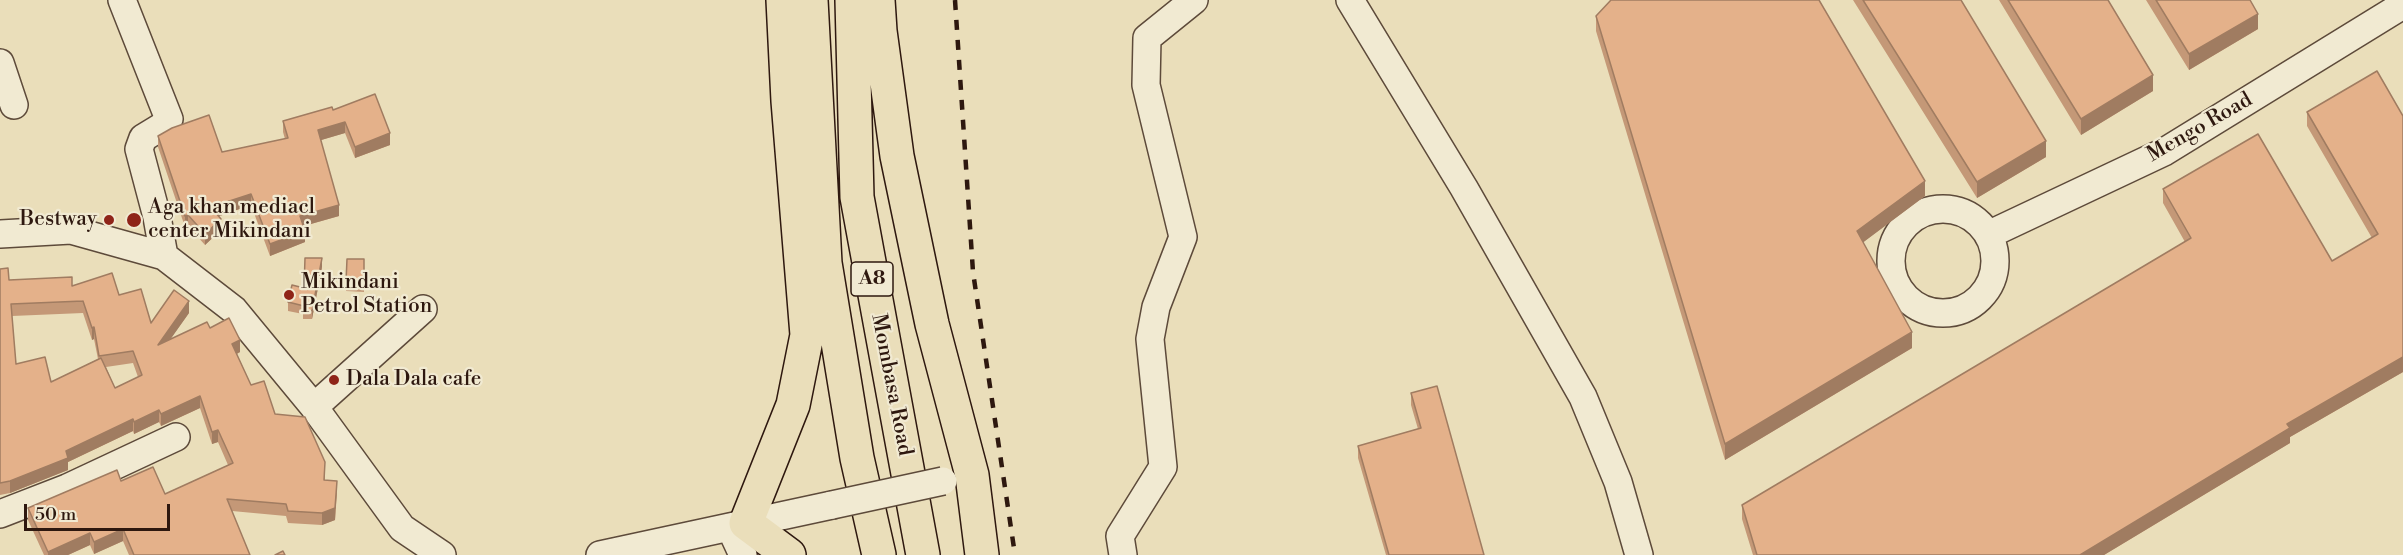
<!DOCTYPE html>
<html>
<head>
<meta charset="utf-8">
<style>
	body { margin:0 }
	#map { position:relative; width:2403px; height:555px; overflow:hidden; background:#eadeba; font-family:"Libre Bodoni",serif }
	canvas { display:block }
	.scale { position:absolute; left:24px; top:504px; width:146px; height:27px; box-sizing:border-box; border:3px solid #2e180f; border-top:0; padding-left:8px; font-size:18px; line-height:21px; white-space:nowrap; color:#2e180f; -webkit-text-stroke:4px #f1ead2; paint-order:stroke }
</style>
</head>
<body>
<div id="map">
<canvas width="2403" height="555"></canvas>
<div class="scale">50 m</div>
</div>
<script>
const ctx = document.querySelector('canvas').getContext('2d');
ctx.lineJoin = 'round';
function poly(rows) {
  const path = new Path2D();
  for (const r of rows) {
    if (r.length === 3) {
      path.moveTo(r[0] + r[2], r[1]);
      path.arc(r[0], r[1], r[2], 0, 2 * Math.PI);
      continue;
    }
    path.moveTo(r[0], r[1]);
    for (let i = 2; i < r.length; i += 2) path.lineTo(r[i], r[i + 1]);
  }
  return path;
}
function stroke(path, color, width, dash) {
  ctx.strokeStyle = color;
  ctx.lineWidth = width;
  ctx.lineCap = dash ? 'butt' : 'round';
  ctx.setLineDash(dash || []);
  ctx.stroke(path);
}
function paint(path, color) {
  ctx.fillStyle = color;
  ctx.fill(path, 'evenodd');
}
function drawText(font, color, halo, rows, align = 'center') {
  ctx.font = font + ' "Libre Bodoni",serif';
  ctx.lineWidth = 4.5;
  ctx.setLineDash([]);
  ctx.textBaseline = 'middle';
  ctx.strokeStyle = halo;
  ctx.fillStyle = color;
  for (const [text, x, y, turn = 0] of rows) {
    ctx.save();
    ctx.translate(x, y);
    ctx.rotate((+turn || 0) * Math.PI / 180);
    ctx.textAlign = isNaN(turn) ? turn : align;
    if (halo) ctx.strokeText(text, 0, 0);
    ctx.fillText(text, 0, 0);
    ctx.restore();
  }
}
const minor = poly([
	[122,0,169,119,166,124,143,138,139,149,157,217,164,256],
	[1350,0,1464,188,1583,397,1618,482,1639,555],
	[0,63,14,105],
	[1943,261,52],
	[0,234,71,230,164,256,234,310,314,407,402,528,442,555],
	[1988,235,2164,152,2403,5],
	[314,407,423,309],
	[0,514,67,488,176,437],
	[730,527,743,555],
	[600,555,832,505],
	[1123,555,1120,536,1163,467,1150,339,1156,307,1183,237,1146,85,1147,38,1194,0]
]);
const highway = poly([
	[783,0,788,101,807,335,793,405,746,523,789,555],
	[811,0,825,263,857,458,879,555],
	[852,0,857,197,923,555],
	[878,0,880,31,897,156,932,324,972,475,982,555]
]);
const rail = poly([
	[955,0,973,272,1015,555]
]);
const minorBridge = poly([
	[832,505,943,481]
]);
const wall = poly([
	[1853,0,1961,0,2046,157,1977,198],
	[1999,0,2108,0,2153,91,2081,135],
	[2146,0,2250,0,2258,29,2189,70],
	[1596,16,1925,196,1863,242,1912,348,1725,460,1596,31],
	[2377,71,2403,372,2290,437,2290,443,2104,555,1753,555,1742,519,1742,505,2185,242,2163,203,2163,189,2332,261,2372,238,2307,126,2307,112],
	[333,110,390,145,355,158,345,133,321,140,339,216,304,226,305,242,270,256,251,205,219,216,221,230,205,245,188,226,185,227,158,147,158,136,222,152,285,139,283,132,283,121],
	[347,259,364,259,364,292,346,291],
	[322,267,312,319,303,319,303,314,288,311,288,302,304,288],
	[0,269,9,280,72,286,119,295,151,323,189,313,170,339,210,328,240,352,237,354,251,385,325,474,325,480,337,493,335,520,322,525,288,523,286,516,232,511,250,555,129,555,123,541,94,554,90,545,68,555,44,555,28,520,28,508,121,481,165,494,228,465,218,442,212,444,200,408,161,426,159,422,134,434,133,431,68,462,68,470,10,493,0,495],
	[83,313,92,340,94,339,98,359,51,382,16,364,12,316],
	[133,363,138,377,115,388,106,367],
	[1411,393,1484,555,1386,555,1358,458,1358,446,1418,429,1411,405]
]);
const shadedWall = poly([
	[2258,14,2258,29,2189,70,2189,54],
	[2153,75,2153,91,2081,135,2081,119],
	[345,122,345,133,318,141,318,130],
	[390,133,390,145,355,158,355,147],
	[2046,141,2046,157,1977,198,1977,182],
	[1925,181,1925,196,1857,247,1857,231],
	[251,194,251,205,211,219,211,207],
	[339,205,339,216,300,227,300,216],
	[188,215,188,226,185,227,185,216],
	[221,219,221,230,205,245,205,234],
	[305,231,305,242,270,256,270,244],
	[322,258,322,267,312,319,312,311],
	[189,301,189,313,158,357,158,345],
	[94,327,94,339,92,340,92,328],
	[1912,332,1912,348,1725,460,1725,444],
	[240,340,240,352,232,356,232,344],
	[2403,357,2403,372,2290,437,2290,443,2104,555,2080,555,2287,424],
	[200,396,200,408,161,426,161,414],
	[159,410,159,422,134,434,134,422],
	[133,419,133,431,68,462,68,470,10,493,10,481,66,451],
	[218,430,218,442,212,444,212,432],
	[337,481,335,520,322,525,322,513],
	[123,529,123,541,94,554,94,542],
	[90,533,90,545,68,555,48,555,48,552]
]);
const building = poly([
	[1611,0,1819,0,1925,181,1857,231,1912,332,1725,444,1596,16,1611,0],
	[1863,0,1961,0,2046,141,1977,182,1863,0],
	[2008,0,2108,0,2153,75,2081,119,2008,0],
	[2156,0,2250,0,2258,14,2189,54,2156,0],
	[2377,71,2403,116,2403,357,2287,424,2290,428,2080,555,1757,555,1742,505,2191,238,2163,189,2258,134,2332,261,2378,234,2307,112,2377,71],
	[375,94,390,133,355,147,345,122,318,130,339,205,300,216,305,231,270,244,251,194,211,207,221,219,205,234,188,215,185,216,158,136,172,128,209,115,222,152,288,138,283,121,332,107,333,110,375,94],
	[305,258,322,258,312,311,303,310,304,306,288,302,292,285,304,288,305,258],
	[347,259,364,259,364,283,346,282,347,259],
	[8,268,9,280,72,277,72,286,112,273,119,295,141,289,151,323,174,290,189,301,158,345,207,322,210,328,229,318,240,340,232,344,251,385,264,381,275,414,305,417,325,462,324,480,337,481,335,508,322,513,288,511,286,504,227,499,250,555,134,555,123,529,94,542,90,533,48,552,28,508,117,470,121,481,153,467,165,494,233,463,218,430,212,432,200,396,161,414,159,410,134,422,133,419,66,451,68,458,10,481,0,483,0,269,8,268],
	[83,301,92,328,94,327,99,356,133,351,142,375,115,388,101,358,51,382,45,357,16,364,11,304,83,301],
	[1437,386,1484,555,1389,555,1358,446,1421,428,1411,393,1437,386],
	[283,551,285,555,275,555,283,551]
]);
const markers = [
	[109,220,6,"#8f2418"],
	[134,220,8,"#8f2418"],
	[289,295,6,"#8f2418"],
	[334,380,6,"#8f2418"]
];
const shields = [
	[872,279,42]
];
const shieldNames = [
	["A8",872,279]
];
const streetNames = [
	["Mengo Road",2200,128,-30],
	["Mombasa Road",891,385,79]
];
const poiNames = [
	["Aga khan mediacl",148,208],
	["center Mikindani",148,232],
	["Bestway",97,220,"right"],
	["Mikindani",301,283],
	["Petrol Station",301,307],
	["Dala Dala cafe",346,380]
];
stroke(minor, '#5d4a3a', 30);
stroke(highway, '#2e180f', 36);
stroke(minor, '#f1ead2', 27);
stroke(highway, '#eadeba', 33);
stroke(rail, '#2e180f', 4.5, [10, 10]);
stroke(minorBridge, '#5d4a3a', 30, []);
stroke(minorBridge, '#f1ead2', 27);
paint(wall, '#c49877');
paint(shadedWall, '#a07c61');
paint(building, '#e4b18a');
stroke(building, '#a07c61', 1.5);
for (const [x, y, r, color] of markers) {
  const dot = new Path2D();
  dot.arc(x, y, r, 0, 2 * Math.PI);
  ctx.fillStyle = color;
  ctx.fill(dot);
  stroke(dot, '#f1ead2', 2);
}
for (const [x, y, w] of shields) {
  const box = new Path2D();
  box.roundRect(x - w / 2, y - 17, w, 34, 4.5);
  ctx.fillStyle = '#f1ead2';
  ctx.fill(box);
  stroke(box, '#2e180f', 1.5);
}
drawText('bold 20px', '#2e180f', null, shieldNames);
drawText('21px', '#2e180f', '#f1ead2', streetNames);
drawText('21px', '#2e180f', '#f1ead2', poiNames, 'left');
</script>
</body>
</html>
